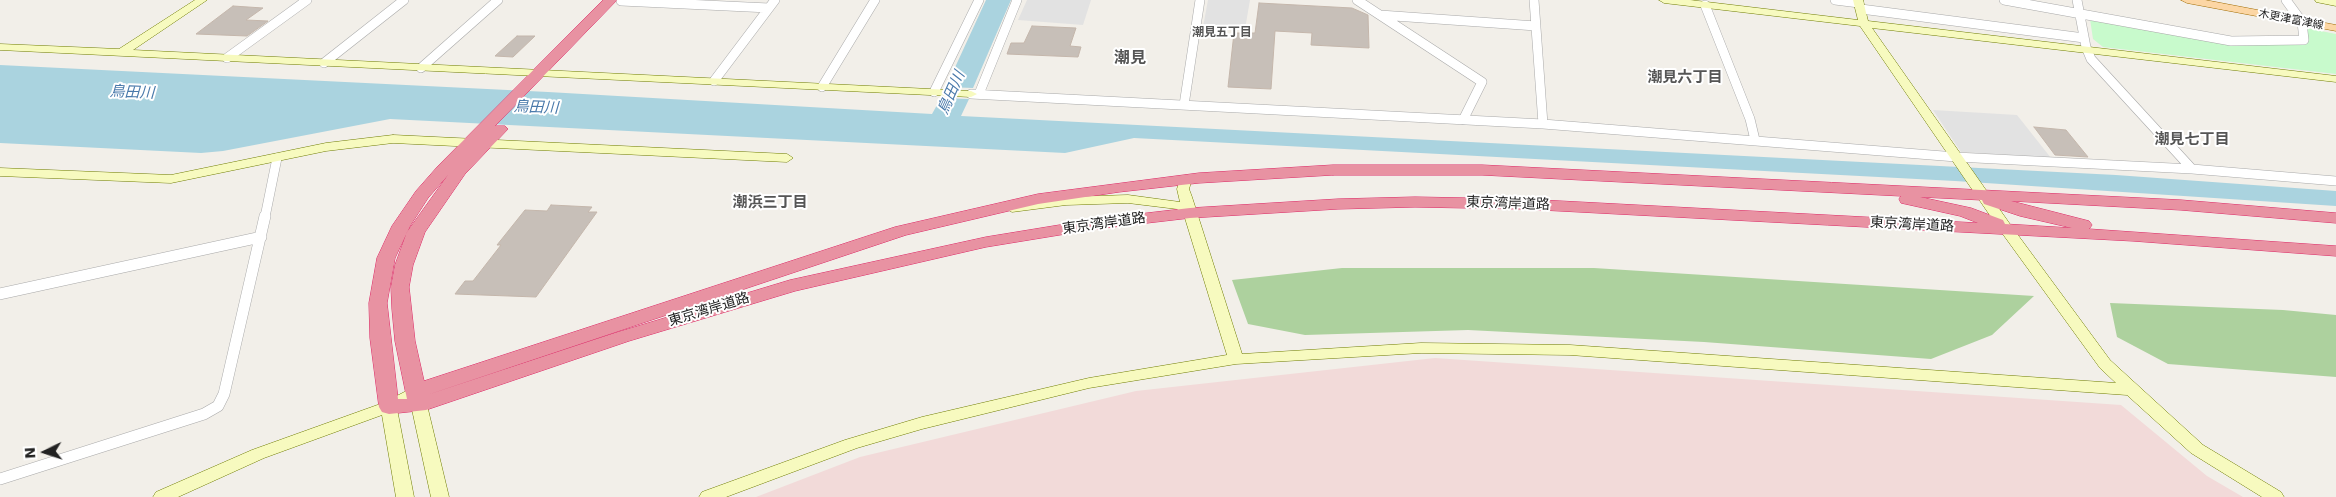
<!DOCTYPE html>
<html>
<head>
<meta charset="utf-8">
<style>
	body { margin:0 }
	#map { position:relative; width:2336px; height:497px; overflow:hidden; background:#f2efe9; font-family:"DejaVu Sans",sans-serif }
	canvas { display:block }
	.north { position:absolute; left:20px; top:427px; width:50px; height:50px; -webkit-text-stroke:4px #fff; paint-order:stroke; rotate:266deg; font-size:14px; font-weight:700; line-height:20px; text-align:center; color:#222 }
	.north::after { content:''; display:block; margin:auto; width:18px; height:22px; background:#222; clip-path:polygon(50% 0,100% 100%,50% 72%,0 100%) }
</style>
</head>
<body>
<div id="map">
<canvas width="2336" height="497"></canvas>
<div class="north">N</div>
</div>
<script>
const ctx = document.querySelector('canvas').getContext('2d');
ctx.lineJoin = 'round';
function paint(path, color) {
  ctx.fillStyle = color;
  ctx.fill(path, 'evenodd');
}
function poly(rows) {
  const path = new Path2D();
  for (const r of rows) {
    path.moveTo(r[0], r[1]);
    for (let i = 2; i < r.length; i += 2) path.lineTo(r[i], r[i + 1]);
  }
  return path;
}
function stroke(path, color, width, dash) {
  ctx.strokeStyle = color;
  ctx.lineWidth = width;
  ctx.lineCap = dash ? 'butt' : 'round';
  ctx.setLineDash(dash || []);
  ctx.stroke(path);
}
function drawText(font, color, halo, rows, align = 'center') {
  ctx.font = font + ' "DejaVu Sans","Noto Sans JP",sans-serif';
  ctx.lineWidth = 4;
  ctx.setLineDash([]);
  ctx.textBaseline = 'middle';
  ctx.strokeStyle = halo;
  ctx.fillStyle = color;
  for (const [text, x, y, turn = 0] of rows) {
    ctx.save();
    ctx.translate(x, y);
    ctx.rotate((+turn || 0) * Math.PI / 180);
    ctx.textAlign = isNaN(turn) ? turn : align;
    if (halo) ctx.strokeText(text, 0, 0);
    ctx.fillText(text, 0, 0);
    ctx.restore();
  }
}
const commercial = poly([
	[1435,358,2121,405,2207,476,2243,497,756,497,860,457,1136,391]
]);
const forest = poly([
	[1342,268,1594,268,2034,296,1992,335,1931,359,1704,342,1468,330,1305,335,1248,324,1232,280],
	[2110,303,2283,310,2336,315,2336,377,2168,364,2117,337]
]);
const park = poly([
	[2090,19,2232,43,2307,41,2306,28,2336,34,2336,74,2103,47,2093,39]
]);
const parking = poly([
	[1027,0,1091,0,1083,25,1018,20],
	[1208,0,1250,0,1245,29,1203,27],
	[1933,110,2017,115,2051,158,1961,152]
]);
const water = poly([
	[986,0,1011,0,973,88,946,87],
	[0,65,548,92,932,114,941,98,969,99,961,116,2116,175,2336,191,2336,206,1955,181,1134,138,1065,153,390,119,223,151,201,153,0,143]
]);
const building = poly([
	[1259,3,1352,8,1368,15,1369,48,1311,45,1312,33,1275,31,1271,89,1228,87,1234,33,1255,33,1259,3],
	[233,6,263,8,246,20,268,21,247,36,196,34,233,6],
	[1032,26,1076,28,1070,46,1081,47,1078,57,1007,54,1011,43,1024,43,1032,26],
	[517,36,535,36,513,57,495,56,517,36],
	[2034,127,2066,130,2088,157,2055,155,2034,127],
	[551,205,592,207,588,212,597,212,536,297,455,294,465,281,473,281,501,245,497,245,525,210,547,211,551,205]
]);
const streetFar1 = poly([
	[1357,0,1482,82,1463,120],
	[1534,0,1543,124],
	[1835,0,1859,3],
	[2004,0,2231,41,2304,40,2302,22,2286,0],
	[2077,0,2086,47,2091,59,2192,169],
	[621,1,769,8],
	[1705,5,1750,119,1755,140],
	[1861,9,2084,38],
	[1380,15,1536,26],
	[227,58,307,0],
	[324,63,404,0],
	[421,68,498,0],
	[714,81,775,0],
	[822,87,875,0],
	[934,92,979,0],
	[971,94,1543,124,1956,157,2192,169,2336,181],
	[979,94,1017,0],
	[1184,105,1200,0],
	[265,217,277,158]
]);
const street = poly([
	[0,294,261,237],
	[0,479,204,414,218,406,224,394,265,216]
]);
const secondary = poly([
	[195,0,207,0,133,50,971,91,977,94,971,97,0,50,0,44,119,49,195,0],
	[1659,0,1690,0,1858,20,1853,0,1863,0,1868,21,2336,76,2336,82,1872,28,2012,227,2110,360,2203,445,2281,492,2284,497,2262,497,2191,453,2127,395,1570,355,1421,353,1236,364,1089,388,922,429,857,448,726,497,699,497,702,492,845,440,922,417,1089,378,1227,355,1184,215,1177,209,1128,203,1066,205,1012,212,1005,208,1012,204,1066,197,1128,195,1180,202,1177,189,1180,179,1186,175,1192,179,1189,189,1192,197,1242,354,1421,343,1570,345,2116,383,2100,368,2002,233,1860,26,1664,3,1659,0],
	[2315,0,2336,0,2336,6,2316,2,2315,0],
	[393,135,787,154,793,158,787,162,393,143,326,151,171,183,0,176,0,168,171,175,326,143,393,135],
	[416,386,422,387,424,391,422,395,397,409,414,497,396,497,382,415,264,458,178,497,153,497,156,492,252,450,383,403,416,386],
	[419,399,425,401,427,405,449,497,431,497,411,405,413,401,419,399]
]);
const primary = poly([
	[2181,0,2205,0,2336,25,2336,31,2187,3,2181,0]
]);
const highway = poly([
	[603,0,617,0,495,126,505,126,508,129,465,174,425,232,413,265,409,287,415,341,424,381,895,227,1038,194,1199,173,1333,165,1482,165,2181,200,2336,213,2336,223,2181,210,2011,201,2089,221,2092,225,2089,229,2336,246,2336,256,2133,241,1522,209,1415,207,1338,209,1190,218,1096,229,986,247,795,291,629,341,426,410,389,414,382,412,379,407,370,338,369,303,377,258,392,226,416,191,438,166,603,0],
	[448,175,407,232,395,265,391,287,392,309,395,341,407,399,398,399,387,303,395,258,410,226,428,198,448,175],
	[1333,175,1482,175,1901,196,1899,199,1901,203,1960,216,1978,223,1522,199,1415,197,1338,199,1190,208,1096,219,986,237,790,280,615,333,427,395,906,235,1038,204,1119,192,1199,183,1333,175],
	[1920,197,1982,200,1984,204,2020,216,2072,228,2005,224,2003,220,1971,208,1920,197]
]);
const farStreetnames = [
	["木更津富津線",2291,20,11]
];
const farNeighbourhoodnames = [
	["潮見五丁目",1222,33]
];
const streetNames = [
	["東京湾岸道路",1508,204,2],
	["東京湾岸道路",1104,224,-8],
	["東京湾岸道路",1912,225,3],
	["東京湾岸道路",709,310,-17]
];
const neighbourhoodNames = [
	["潮見六丁目",1685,78],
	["潮見七丁目",2192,140],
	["潮浜三丁目",770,203]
];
const waterNames = [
	["鳥田川",132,93,2],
	["鳥田川",952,93,-66],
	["鳥田川",536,108,2]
];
const quarterNames = [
	["潮見",1130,59]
];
paint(commercial, '#f2dad9');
paint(forest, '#add19e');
paint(park, '#c8facc');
paint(parking, '#e2e2e2');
paint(water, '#aad3df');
paint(building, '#c7bfb8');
stroke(building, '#c4b6ab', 1);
stroke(streetFar1, '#a9a9a9', 10);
stroke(street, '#a9a9a9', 12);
stroke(secondary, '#707d05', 1);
stroke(primary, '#a06b00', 1);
stroke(highway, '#dc2a67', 1);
stroke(streetFar1, '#fff', 9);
stroke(street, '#fff', 11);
paint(secondary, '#f7fabf');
paint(primary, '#fcd6a4');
paint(highway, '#e892a2');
drawText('11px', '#222', '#fff', farStreetnames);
drawText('bold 12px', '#555', '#fff', farNeighbourhoodnames);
drawText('14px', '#222', '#fff', streetNames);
drawText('bold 15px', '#555', '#fff', neighbourhoodNames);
drawText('italic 15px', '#4a7aab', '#fff', waterNames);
drawText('bold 16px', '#555', '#fff', quarterNames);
</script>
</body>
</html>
